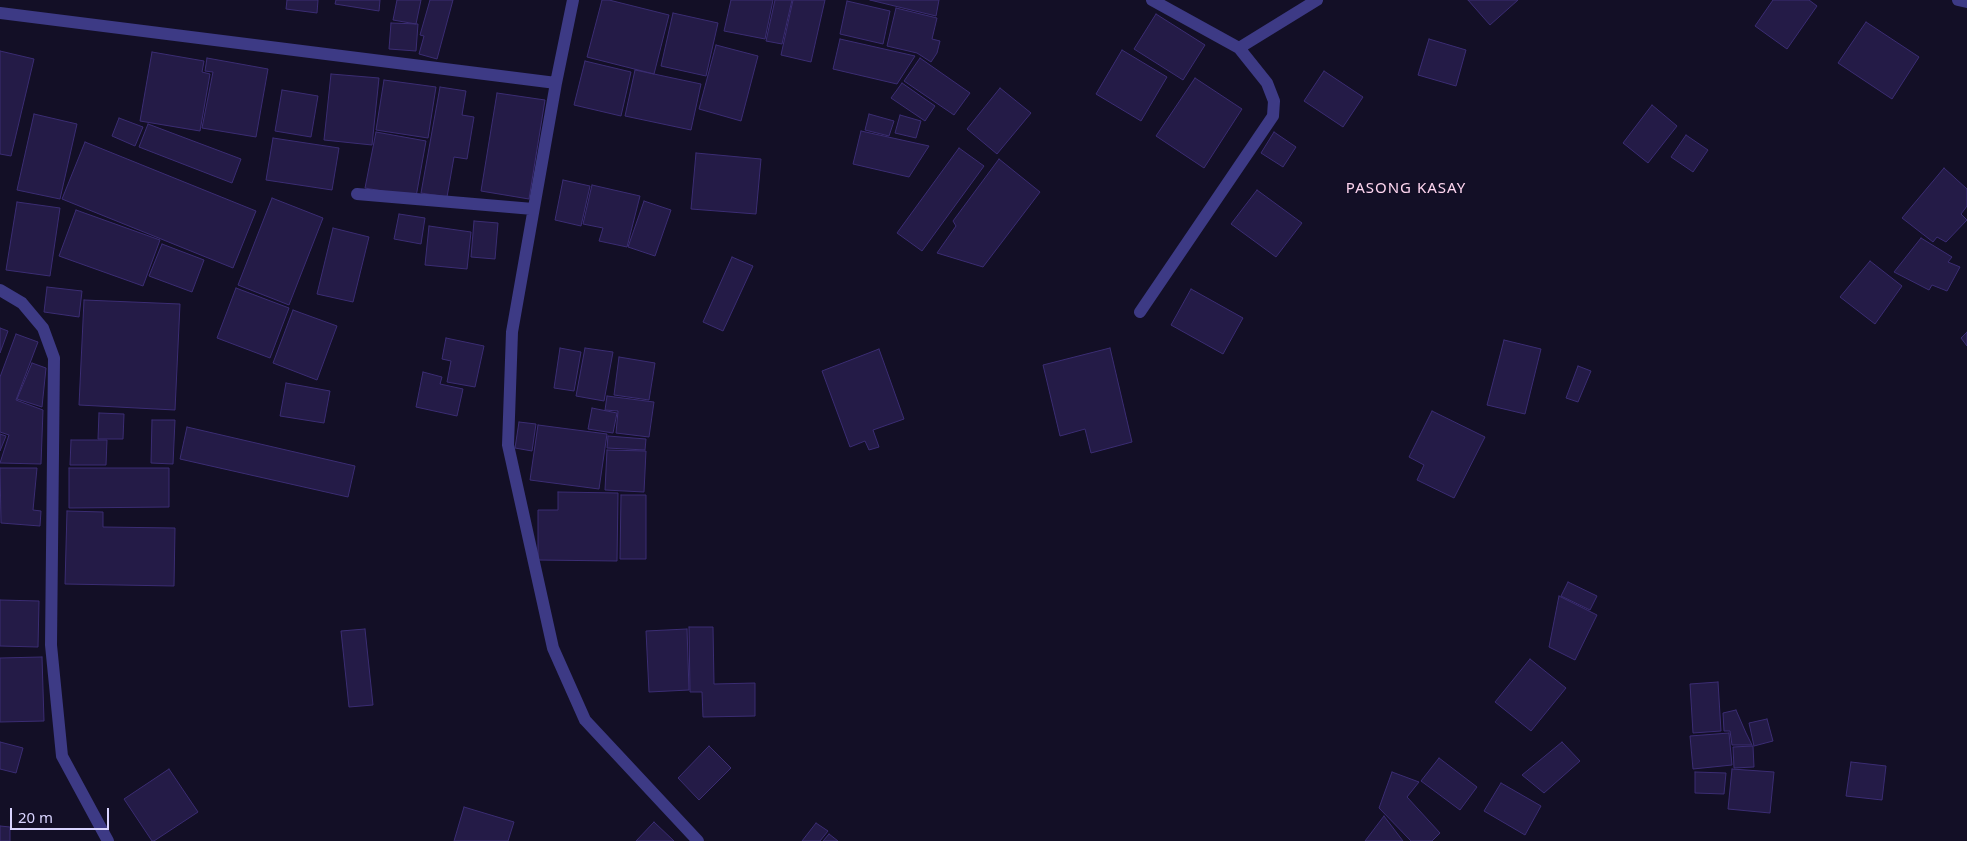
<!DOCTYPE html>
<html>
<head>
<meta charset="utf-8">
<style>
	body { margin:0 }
	#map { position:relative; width:1967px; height:841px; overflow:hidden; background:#130f26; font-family:"Noto Sans",sans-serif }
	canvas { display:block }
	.scale { position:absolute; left:10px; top:808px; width:99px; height:22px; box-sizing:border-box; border:2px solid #d9d4ff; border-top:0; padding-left:6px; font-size:15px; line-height:18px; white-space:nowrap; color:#d9d4ff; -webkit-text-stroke:4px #130f26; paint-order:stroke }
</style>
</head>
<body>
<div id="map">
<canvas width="1967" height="841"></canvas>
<div class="scale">20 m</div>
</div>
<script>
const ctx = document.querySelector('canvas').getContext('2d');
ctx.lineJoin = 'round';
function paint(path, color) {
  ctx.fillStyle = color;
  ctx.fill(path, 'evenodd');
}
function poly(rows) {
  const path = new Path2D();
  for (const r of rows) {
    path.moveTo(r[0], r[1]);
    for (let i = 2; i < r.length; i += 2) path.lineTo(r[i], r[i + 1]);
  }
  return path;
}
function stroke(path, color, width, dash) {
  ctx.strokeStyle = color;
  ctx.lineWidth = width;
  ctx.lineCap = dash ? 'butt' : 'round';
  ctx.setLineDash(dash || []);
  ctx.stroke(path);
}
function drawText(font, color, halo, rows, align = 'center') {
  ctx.font = font + ' "Noto Sans",sans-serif';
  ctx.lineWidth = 4;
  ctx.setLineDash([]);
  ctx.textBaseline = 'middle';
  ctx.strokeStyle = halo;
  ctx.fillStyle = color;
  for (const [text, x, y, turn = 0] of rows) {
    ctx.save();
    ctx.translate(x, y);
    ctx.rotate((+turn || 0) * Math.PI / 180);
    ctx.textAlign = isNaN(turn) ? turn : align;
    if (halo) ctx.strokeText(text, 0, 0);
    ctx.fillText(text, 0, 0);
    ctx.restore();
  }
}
const building = poly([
	[287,0,318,0,317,13,286,9,287,0],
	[336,0,380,0,379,11,335,4,336,0],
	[397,0,421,0,416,24,393,20,397,0],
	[430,0,453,0,437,59,419,54,424,36,420,35,430,0],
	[602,0,609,0,669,15,654,74,587,57,602,0],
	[731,0,773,0,765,39,724,31,731,0],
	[775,0,792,0,782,44,766,41,775,0],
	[793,0,825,0,811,62,781,55,793,0],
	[870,0,939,0,936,16,870,0],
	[1468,0,1518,0,1490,25,1468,0],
	[1773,0,1809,0,1817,6,1787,49,1755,26,1773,0],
	[847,1,890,11,883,44,840,34,847,1],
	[896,8,937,18,932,39,940,41,937,53,931,62,917,53,887,46,896,8],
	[673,13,718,23,706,76,661,66,673,13],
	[1156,14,1205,45,1183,80,1134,49,1156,14],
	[1866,22,1919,57,1892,99,1838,63,1866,22],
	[391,23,418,24,416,51,389,49,391,23],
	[840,39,915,56,897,84,833,69,840,39],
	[1429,39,1466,50,1456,86,1418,75,1429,39],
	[716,45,758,56,741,121,699,109,716,45],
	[1122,50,1167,77,1141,121,1096,94,1122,50],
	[0,51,34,59,11,156,0,154,0,51],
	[152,52,204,61,202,72,210,74,200,131,140,121,152,52],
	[207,58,268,69,256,137,202,128,213,72,205,71,207,58],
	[920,58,970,93,954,115,904,81,920,58],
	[585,61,631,72,621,116,574,105,585,61],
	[635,70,701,84,691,130,625,116,635,70],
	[1324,71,1363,97,1343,127,1304,101,1324,71],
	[331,74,379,78,372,145,324,140,331,74],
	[1195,78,1242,109,1204,168,1156,136,1195,78],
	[384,80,436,87,428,138,376,130,384,80],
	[902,83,935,106,925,121,891,98,902,83],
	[440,87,466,91,462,115,474,117,467,159,454,157,447,197,421,193,440,87],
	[1000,88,1031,113,997,154,967,129,1000,88],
	[282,90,318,96,311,137,275,131,282,90],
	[497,93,545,100,529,199,481,191,497,93],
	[1652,105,1677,126,1648,163,1623,143,1652,105],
	[34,114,77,124,60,199,17,190,34,114],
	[869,114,894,121,889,136,865,130,869,114],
	[900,115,921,121,916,138,895,133,900,115],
	[119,118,143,127,135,146,112,136,119,118],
	[148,124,241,159,232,183,139,147,148,124],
	[861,131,929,146,909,177,853,164,861,131],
	[376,132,426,141,416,197,365,188,376,132],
	[1274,132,1296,147,1283,167,1261,153,1274,132],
	[1686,135,1708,150,1693,172,1671,157,1686,135],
	[273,138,339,148,332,190,266,180,273,138],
	[85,142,256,211,233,268,62,199,85,142],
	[959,148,984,166,922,251,897,233,959,148],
	[696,153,761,159,756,214,691,209,696,153],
	[999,159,1040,192,983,267,937,253,956,226,953,221,999,159],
	[1944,168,1967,189,1967,206,1961,214,1967,220,1946,242,1937,237,1933,242,1902,218,1944,168],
	[563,180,590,186,581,226,555,220,563,180],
	[592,185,640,196,627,247,599,241,603,228,583,224,592,185],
	[1257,190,1302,223,1276,257,1231,224,1257,190],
	[272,198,323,218,289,305,238,285,272,198],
	[644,201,671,210,655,256,628,247,644,201],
	[17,202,60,208,50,276,6,270,17,202],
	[76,210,160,240,143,286,59,256,76,210],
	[399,214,425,218,421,244,394,239,399,214],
	[474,221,498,223,495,259,471,257,474,221],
	[429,226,471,232,467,269,425,265,429,226],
	[333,228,369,237,353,302,317,294,333,228],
	[1921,238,1952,257,1948,262,1960,267,1947,291,1932,285,1929,290,1894,272,1921,238],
	[162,244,204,260,192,292,149,276,162,244],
	[732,257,753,266,723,331,703,322,732,257],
	[1870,261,1902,286,1875,324,1840,297,1870,261],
	[47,287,82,291,79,317,44,312,47,287],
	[236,288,289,308,270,358,217,338,236,288],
	[1191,289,1243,318,1223,354,1171,325,1191,289],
	[84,300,180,304,175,410,79,405,84,300],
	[293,310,337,326,317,380,273,363,293,310],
	[0,328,8,331,0,353,0,328],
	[1967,332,1967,346,1961,338,1967,332],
	[16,334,38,342,16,400,43,410,41,464,0,463,9,435,0,432,0,377,16,334],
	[446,338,484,346,475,387,447,382,451,361,442,359,446,338],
	[1504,340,1541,349,1525,414,1487,405,1504,340],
	[560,348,581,352,574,391,554,388,560,348],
	[585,348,613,352,604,401,576,396,585,348],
	[1110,348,1132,442,1091,453,1085,429,1060,436,1043,365,1110,348],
	[879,349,904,419,873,430,879,447,869,450,865,441,850,447,822,371,879,349],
	[619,357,655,363,649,400,614,395,619,357],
	[32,363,46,368,42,407,17,399,32,363],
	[1578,366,1591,371,1578,402,1566,398,1578,366],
	[423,372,442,377,440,384,463,389,457,416,416,407,423,372],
	[286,383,330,391,324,423,280,416,286,383],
	[607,396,654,402,649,437,616,433,618,411,605,410,607,396],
	[592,408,617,413,613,433,588,429,592,408],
	[1432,411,1485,437,1454,498,1417,480,1424,465,1409,457,1432,411],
	[99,413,124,414,123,439,98,439,99,413],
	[152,420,175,420,173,464,151,463,152,420],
	[519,422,536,424,532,451,515,448,519,422],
	[538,425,607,434,599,489,530,480,538,425],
	[187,427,355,466,348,497,180,459,187,427],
	[0,434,6,436,0,451,0,434],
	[608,436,646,439,645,450,607,448,608,436],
	[71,440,107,440,106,465,70,465,71,440],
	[607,450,646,451,644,492,605,490,607,450],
	[0,468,37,468,33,510,41,511,40,526,1,523,0,468],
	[69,468,169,468,169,507,69,508,69,468],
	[558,492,618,493,617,561,538,560,538,510,558,510,558,492],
	[621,495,646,495,646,559,620,559,621,495],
	[67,511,103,512,103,527,175,528,174,586,65,584,67,511],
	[1568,582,1597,596,1590,610,1561,596,1568,582],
	[1559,596,1597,615,1575,660,1549,647,1559,596],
	[0,600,39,601,38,647,0,646,0,600],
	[689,627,713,627,714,684,755,683,755,716,703,717,702,692,690,692,689,627],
	[365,629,373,705,349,707,341,631,365,629],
	[687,629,689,690,649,692,646,631,687,629],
	[42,657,44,721,0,722,0,658,42,657],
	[1530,659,1566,688,1531,731,1495,702,1530,659],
	[1718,682,1721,731,1693,733,1690,684,1718,682],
	[1736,710,1746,733,1752,745,1732,745,1730,731,1724,731,1723,713,1736,710],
	[1767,719,1773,741,1754,746,1749,723,1767,719],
	[1729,733,1732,765,1693,769,1690,736,1729,733],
	[0,742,23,748,16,773,0,769,0,742],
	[1562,742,1580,761,1544,793,1522,775,1562,742],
	[709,746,731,768,699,800,678,778,709,746],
	[1753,746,1754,767,1734,768,1733,747,1753,746],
	[1439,758,1477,787,1460,810,1421,781,1439,758],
	[1851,762,1886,766,1882,800,1846,796,1851,762],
	[169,769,198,812,154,841,152,841,124,799,169,769],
	[1732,769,1774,772,1770,813,1728,809,1732,769],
	[1392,772,1419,782,1407,797,1440,833,1432,841,1411,841,1379,808,1392,772],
	[1695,772,1726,773,1724,794,1695,793,1695,772],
	[1501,783,1541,806,1525,835,1484,811,1501,783],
	[464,807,514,822,508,841,454,841,464,807],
	[1384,816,1403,841,1365,841,1384,816],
	[654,822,674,841,636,841,654,822],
	[816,823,828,831,820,841,802,841,816,823],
	[0,826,10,827,10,841,0,841,0,826],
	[829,834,838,841,823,841,829,834]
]);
const minor = poly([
	[573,0,556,83,512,332,508,445,553,648,585,720,698,841],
	[1152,0,1239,48,1317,0],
	[1958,0,1967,2],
	[0,13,556,83],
	[357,194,533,209],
	[0,290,22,303,43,328,54,358,51,645,62,756,108,841],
	[1140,312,1273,116,1274,101,1267,83,1239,48]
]);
const neighbourhoodNames = [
	["PASONG KASAY",1406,189]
];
paint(building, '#241b47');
stroke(building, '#3b2d73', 1);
stroke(minor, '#3d3a85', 12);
ctx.letterSpacing = '1px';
drawText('15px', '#ffd6f0', '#130f26', neighbourhoodNames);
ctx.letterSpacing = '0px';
</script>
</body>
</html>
